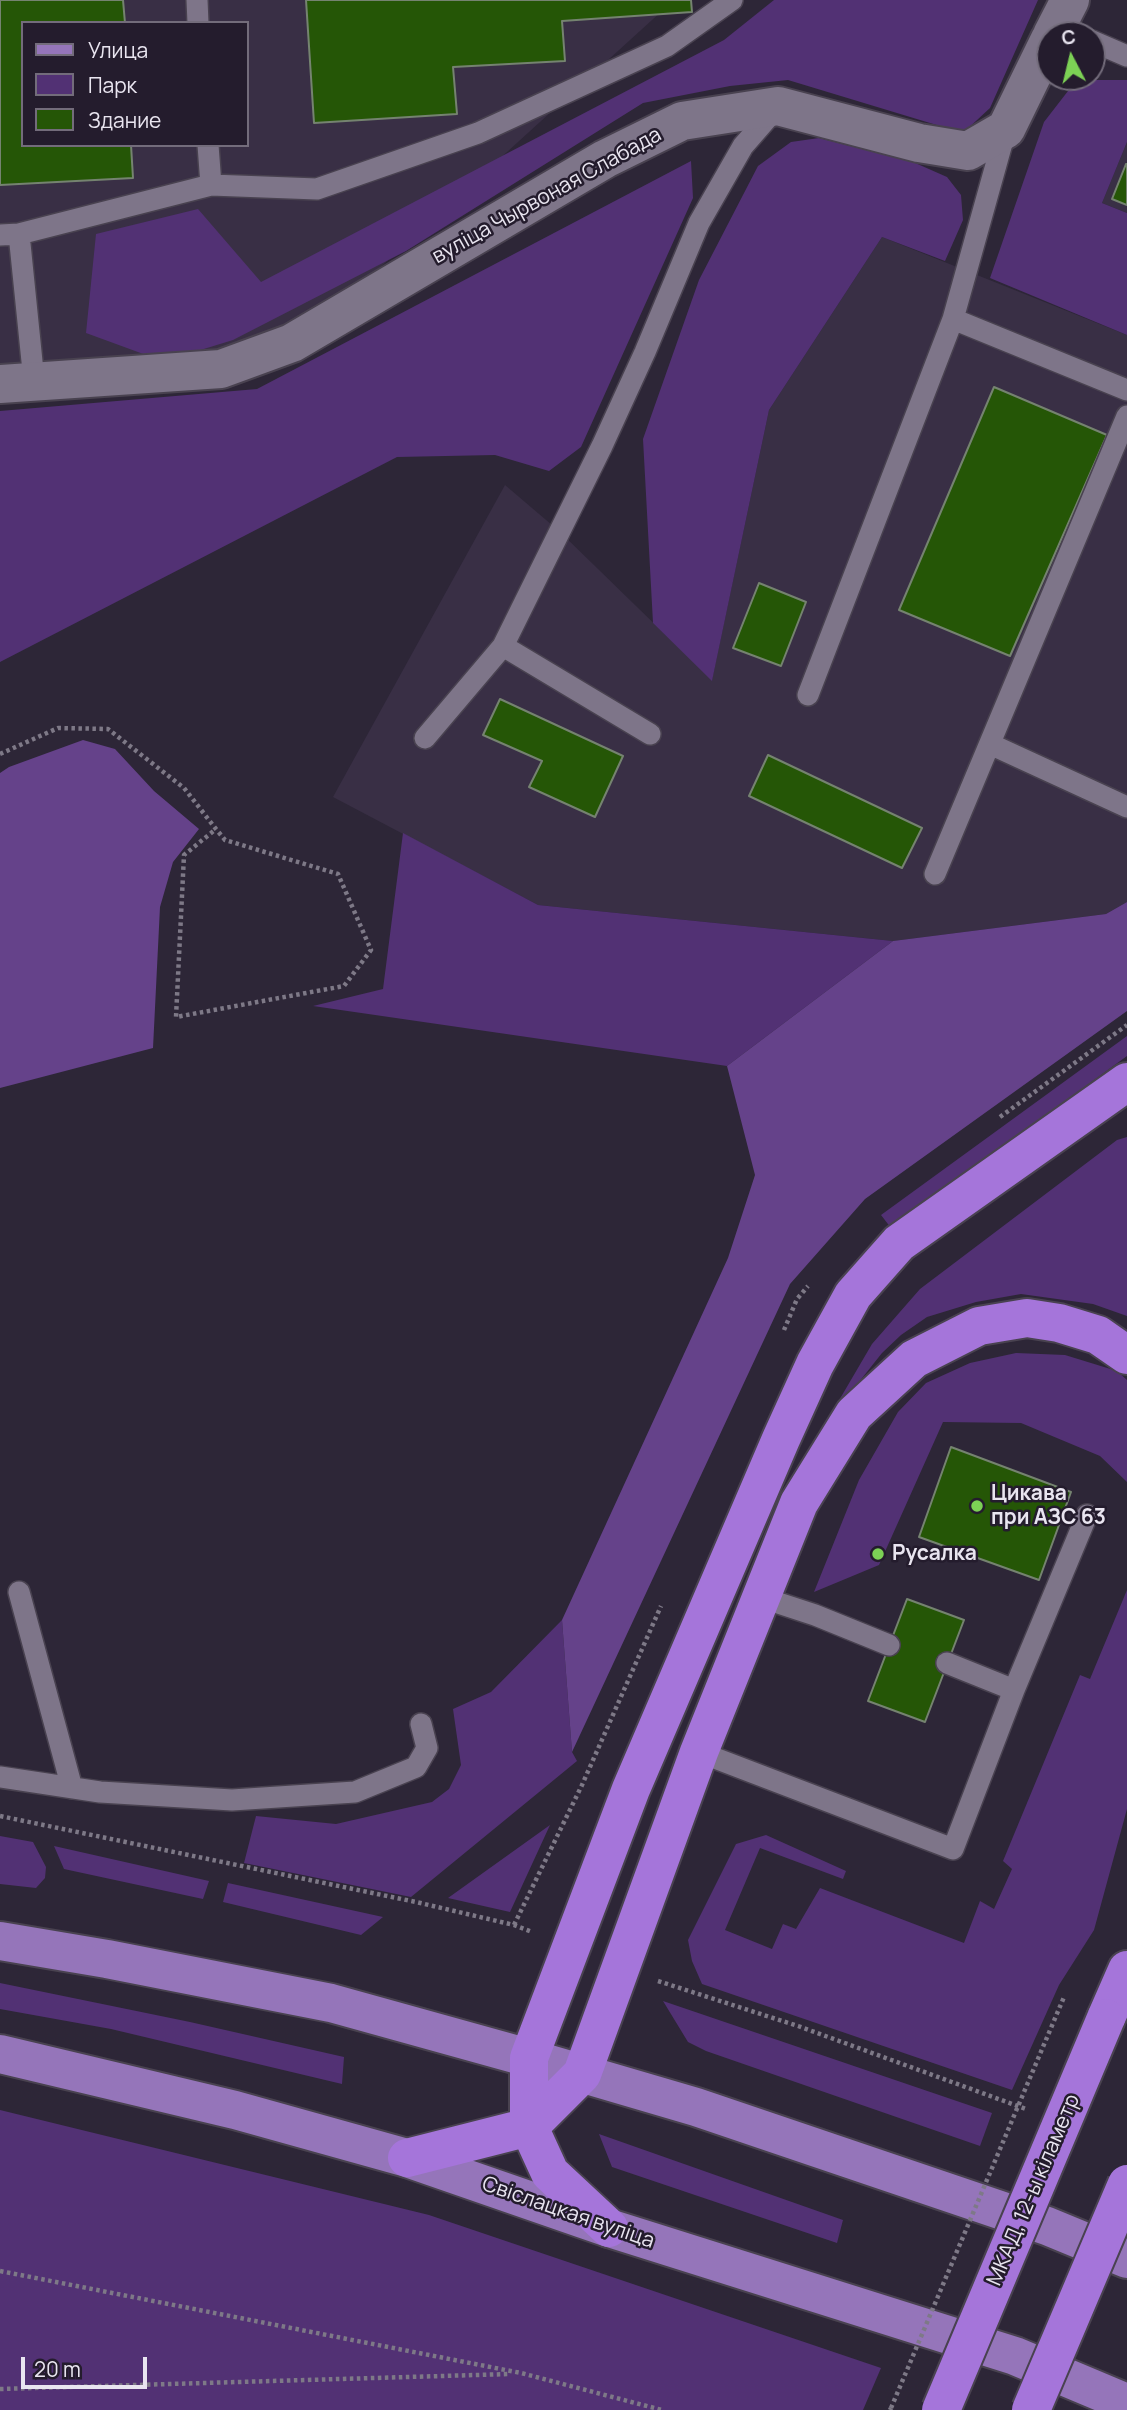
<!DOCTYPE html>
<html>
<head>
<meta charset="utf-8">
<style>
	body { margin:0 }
	#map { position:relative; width:1127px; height:2410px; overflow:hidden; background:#2d2637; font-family:Manrope,sans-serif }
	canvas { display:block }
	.legend { position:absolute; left:21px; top:21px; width:228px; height:126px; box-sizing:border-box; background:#241c2d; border:2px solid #736c7b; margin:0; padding:9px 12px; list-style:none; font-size:21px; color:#e9e5f0 }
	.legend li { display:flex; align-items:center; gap:14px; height:35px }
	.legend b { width:35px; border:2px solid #736c7b }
	.north { position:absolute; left:1036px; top:21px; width:70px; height:70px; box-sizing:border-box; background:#241c2d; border:2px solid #736c7b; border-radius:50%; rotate:353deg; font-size:19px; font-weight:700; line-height:28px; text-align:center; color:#e9e5f0 }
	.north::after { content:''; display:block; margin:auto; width:24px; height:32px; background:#7cd155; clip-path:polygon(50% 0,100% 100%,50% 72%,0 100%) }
	.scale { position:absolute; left:21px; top:2357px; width:126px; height:32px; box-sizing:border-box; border:4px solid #e9e5f0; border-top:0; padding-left:9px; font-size:21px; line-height:24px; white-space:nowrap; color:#e9e5f0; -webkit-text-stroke:5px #241c2d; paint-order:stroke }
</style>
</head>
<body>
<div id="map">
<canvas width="1127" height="2410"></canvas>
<ul class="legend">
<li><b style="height:9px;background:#9575ba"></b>Улица</li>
<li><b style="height:19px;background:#523174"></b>Парк</li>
<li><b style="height:19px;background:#255606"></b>Здание</li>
</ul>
<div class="north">С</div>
<div class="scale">20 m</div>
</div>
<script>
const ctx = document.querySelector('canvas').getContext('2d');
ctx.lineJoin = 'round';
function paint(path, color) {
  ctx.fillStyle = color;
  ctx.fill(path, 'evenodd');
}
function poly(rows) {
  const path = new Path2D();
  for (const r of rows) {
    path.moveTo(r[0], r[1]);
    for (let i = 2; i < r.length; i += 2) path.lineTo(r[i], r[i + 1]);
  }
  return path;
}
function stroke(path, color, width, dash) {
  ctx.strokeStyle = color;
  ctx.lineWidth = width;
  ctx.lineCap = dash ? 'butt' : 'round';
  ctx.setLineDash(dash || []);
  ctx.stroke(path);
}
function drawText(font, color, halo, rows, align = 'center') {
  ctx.font = font + ' Manrope,sans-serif';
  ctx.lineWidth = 5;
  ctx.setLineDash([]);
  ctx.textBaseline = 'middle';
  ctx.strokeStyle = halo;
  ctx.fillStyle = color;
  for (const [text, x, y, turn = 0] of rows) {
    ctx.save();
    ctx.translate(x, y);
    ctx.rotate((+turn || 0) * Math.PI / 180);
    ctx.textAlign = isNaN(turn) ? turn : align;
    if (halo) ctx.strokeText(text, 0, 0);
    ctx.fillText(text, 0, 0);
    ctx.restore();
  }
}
const built = poly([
	[0,0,674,0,262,375,0,367],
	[23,23,247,23,247,145,23,145],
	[1127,142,1127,213,1102,203],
	[882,237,1127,335,1127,902,1106,914,893,941,538,905,333,797,505,485,559,531,712,680,769,410]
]);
const green = poly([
	[774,0,1038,0,990,108,963,133,788,80,730,86,643,103,406,251,233,340,194,352,157,359,86,333,96,234,198,209,261,282,724,40],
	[1094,80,1127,80,1127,142,1102,203,1127,213,1127,335,990,278,1044,122,1068,91],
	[819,138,913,162,947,177,961,195,963,220,945,261,882,237,769,410,712,681,653,623,643,439,699,280,758,166,791,142],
	[691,161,693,198,581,447,549,471,495,455,397,457,0,662,0,411,257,389],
	[403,833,538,905,893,941,727,1066,313,1006,383,989],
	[1127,1036,1127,1056,891,1228,881,1215],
	[1127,1137,1127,1316,1093,1304,1021,1294,976,1302,927,1317,901,1335,882,1353,824,1426,872,1344,920,1289,1117,1140],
	[1016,1353,1065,1355,1117,1371,1127,1380,1127,1482,1100,1456,1021,1423,943,1422,879,1565,814,1592,859,1480,898,1412,926,1383,970,1363],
	[1127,1590,1127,1809,1094,1930,1059,1985,1012,2090,702,1984,692,1961,688,1940,736,1844,766,1835,846,1871,843,1879,760,1848,725,1930,772,1949,783,1924,796,1929,820,1888,964,1943,980,1901,994,1909,1012,1869,1003,1861,1080,1675,1090,1679],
	[562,1620,572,1752,577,1761,411,1897,244,1863,256,1816,336,1824,432,1802,449,1789,461,1765,453,1709,491,1692],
	[550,1825,510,1912,448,1898],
	[0,1836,33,1842,46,1867,45,1878,36,1888,0,1884],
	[54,1846,209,1881,203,1899,64,1869],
	[228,1883,383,1917,361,1935,223,1902],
	[0,1983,190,2022,344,2057,342,2084,111,2029,0,2009],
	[663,2001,992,2113,980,2146,706,2051,688,2042],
	[0,2110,429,2215,881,2368,863,2410,0,2410],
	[599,2134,843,2220,837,2243,612,2167]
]);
const forest = poly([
	[83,740,115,749,154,791,199,829,173,862,160,907,153,1048,0,1088,0,773,9,767],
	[1127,902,1127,1011,865,1199,790,1284,572,1752,562,1620,728,1258,755,1175,727,1066,893,941,1106,914]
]);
const building = poly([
	[0,0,123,0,125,23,23,23,23,145,131,145,133,178,0,185,0,0],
	[306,0,691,0,692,12,562,21,565,61,453,67,457,114,314,123,306,0],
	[1126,164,1127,164,1127,205,1112,199,1126,164],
	[994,387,1107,435,1010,656,899,610,994,387],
	[759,583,806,602,781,666,733,648,759,583],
	[500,699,623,756,595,817,529,787,542,761,483,735,500,699],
	[768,755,922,828,902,868,749,796,768,755],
	[951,1447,1071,1492,1039,1580,919,1537,951,1447],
	[907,1599,964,1620,925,1722,868,1701,907,1599]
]);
const path = poly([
	[0,754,58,728,108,729,184,788,216,829,225,840,338,874,371,950,344,986,176,1017,184,855,216,829],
	[1000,1117,1127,1025],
	[784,1330,797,1299,808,1286],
	[0,1816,416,1902,514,1925,532,1932],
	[514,1925,582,1785,661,1606],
	[658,1981,798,2026,1026,2109],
	[0,2271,521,2373,662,2410],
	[0,2389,510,2374],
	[890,2410,891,2408]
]);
const lane = poly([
	[197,0,198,23],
	[1092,41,1127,56],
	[1006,129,953,319,1127,390],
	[208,145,211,185],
	[19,234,34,381],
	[0,235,19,234,211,185,317,189,478,133,667,46,732,0],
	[503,646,650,734],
	[808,695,953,319],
	[425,738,503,646,602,446,645,352,699,223,743,146,777,107],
	[990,744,1127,807],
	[935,874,1127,416],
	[19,1592,72,1788],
	[760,1597,815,1615,889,1645],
	[1014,1690,1087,1515],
	[699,1752,953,1849,1014,1690,947,1663],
	[0,1777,100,1792,232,1800,355,1792,416,1767,427,1748,421,1724]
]);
const street = poly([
	[1052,35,1070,0],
	[0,384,221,369,292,343,605,159,682,121,778,106,919,143,968,151,1006,129,1050,39]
]);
const primary = poly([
	[0,1941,107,1959,331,2003,529,2058,696,2107,1047,2226,1127,2259],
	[0,2054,235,2110,407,2158,609,2228,1015,2356,1127,2403]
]);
const highway = poly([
	[1106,2018,1127,1970],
	[407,2158,529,2127,582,2074,699,1752,799,1503,854,1414,914,1359,979,1326,1027,1318,1059,1323,1098,1335,1127,1355],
	[609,2228,550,2173,529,2127,529,2058,631,1789,781,1439,815,1364,853,1295,899,1243,1127,1082]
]);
const pathBridge = poly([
	[891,2408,1064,1997]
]);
const highwayBridge = poly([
	[941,2410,1106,2018],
	[1031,2410,1127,2184]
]);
const markers = [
	[977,1506,7,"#7cd155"],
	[878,1554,7,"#7cd155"]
];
const streetNames = [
	["вуліца Чырвоная Слабада",547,196,-29],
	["МКАД, 12-ы кіламетр",1034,2190,-67],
	["Свіслацкая вуліца",568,2213,19]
];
const poiNames = [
	["Цикава",991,1494],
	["при АЗС 63",991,1518],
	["Русалка",892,1554]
];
paint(built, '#392f45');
paint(green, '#523174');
paint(forest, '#65428a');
paint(building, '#255606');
stroke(building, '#758370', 2);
stroke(lane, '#494250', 24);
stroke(street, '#494250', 42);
stroke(primary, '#494250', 42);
stroke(highway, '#494250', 42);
stroke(path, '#7e7987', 4.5, [3.5, 3.5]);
stroke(lane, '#7e7589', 21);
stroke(street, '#7e7589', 38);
stroke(primary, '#9575ba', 38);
stroke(highway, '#a575da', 38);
stroke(highwayBridge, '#494250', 42, []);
stroke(pathBridge, '#7e7987', 4.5, [3.5, 3.5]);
stroke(highwayBridge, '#a575da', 38);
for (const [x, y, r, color] of markers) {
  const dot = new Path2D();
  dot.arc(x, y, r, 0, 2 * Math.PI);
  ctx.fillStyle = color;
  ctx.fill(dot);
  stroke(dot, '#241c2d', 2.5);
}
drawText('21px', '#e9e5f0', '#241c2d', streetNames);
drawText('bold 21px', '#e9e5f0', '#241c2d', poiNames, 'left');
</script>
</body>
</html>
